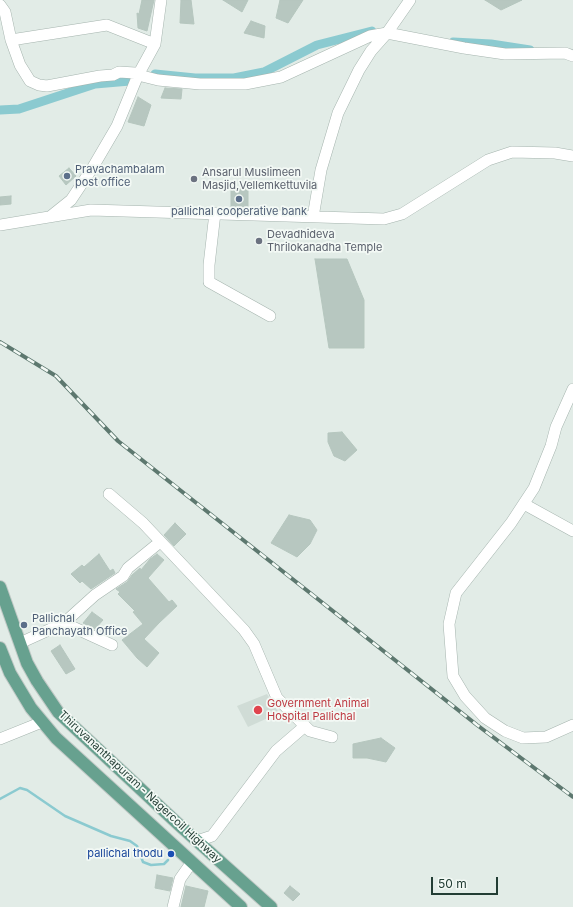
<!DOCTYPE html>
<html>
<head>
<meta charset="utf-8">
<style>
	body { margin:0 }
	#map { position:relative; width:573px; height:907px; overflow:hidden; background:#e2ece7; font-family:Inter,sans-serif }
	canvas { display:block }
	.scale { position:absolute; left:431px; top:877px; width:67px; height:18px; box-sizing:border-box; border:2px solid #223d34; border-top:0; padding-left:5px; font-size:12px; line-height:14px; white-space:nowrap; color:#223d34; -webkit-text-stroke:3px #f3f9f5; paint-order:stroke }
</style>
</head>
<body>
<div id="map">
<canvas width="573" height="907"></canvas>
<div class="scale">50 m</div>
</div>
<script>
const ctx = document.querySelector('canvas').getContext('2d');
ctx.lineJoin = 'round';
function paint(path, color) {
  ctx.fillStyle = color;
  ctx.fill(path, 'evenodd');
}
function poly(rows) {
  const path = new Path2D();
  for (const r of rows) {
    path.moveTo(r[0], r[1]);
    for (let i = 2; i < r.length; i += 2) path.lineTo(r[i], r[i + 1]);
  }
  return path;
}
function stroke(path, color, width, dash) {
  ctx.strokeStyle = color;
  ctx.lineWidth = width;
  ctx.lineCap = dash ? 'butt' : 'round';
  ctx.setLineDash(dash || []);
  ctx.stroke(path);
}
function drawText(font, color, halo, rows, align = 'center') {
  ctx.font = font + ' Inter,sans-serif';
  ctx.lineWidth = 3.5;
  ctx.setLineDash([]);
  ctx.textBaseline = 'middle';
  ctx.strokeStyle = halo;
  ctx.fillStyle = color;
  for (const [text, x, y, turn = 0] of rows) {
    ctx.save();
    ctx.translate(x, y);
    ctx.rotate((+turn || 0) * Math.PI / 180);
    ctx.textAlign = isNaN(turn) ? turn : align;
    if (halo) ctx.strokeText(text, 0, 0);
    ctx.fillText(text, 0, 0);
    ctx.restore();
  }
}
const built = poly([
	[267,694,279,713,248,727,237,706]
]);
const stream = poly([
	[0,799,20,788,27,790,65,816,111,836,130,841,137,846,143,862,151,865,164,864,168,860]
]);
const canal = poly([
	[453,42,491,44,530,50],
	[155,74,195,78,234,78,264,72,317,45,372,31],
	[0,110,19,109,95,84,130,81]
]);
const building = poly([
	[142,0,154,0,147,31,138,28,137,13,139,14,142,0],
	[181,0,191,0,194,24,180,23,181,0],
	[223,0,248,0,242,12,223,0],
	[280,0,303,0,288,23,276,18,280,0],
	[485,0,522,0,501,10,485,0],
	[251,21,265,26,264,38,244,33,251,21],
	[165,88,182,89,181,99,161,98,165,88],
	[138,97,151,105,144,126,128,122,138,97],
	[69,168,76,176,66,185,59,176,69,168],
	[231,189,248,189,248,208,231,207,231,189],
	[11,196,11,204,0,205,0,197,11,196],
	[315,259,347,259,364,300,364,348,329,348,315,259],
	[342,432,357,450,345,461,334,456,328,442,328,433,342,432],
	[289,515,310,520,317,530,310,544,297,557,271,543,289,515],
	[175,523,186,534,174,546,164,535,175,523],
	[99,554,110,571,113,569,115,573,91,589,82,581,80,583,71,574,82,565,84,567,99,554],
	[157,554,164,560,148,578,169,602,172,600,177,606,159,623,144,639,159,653,147,667,137,658,122,640,143,624,133,612,135,611,118,594,120,592,116,589,127,582,132,575,140,568,141,570,150,559,157,554],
	[92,612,103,620,95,629,83,623,92,612],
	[60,645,75,669,66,674,51,651,60,645],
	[381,738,395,748,386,762,367,758,353,758,353,744,381,738],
	[157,875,173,878,170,891,155,888,157,875],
	[186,886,208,891,204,907,181,907,186,886],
	[290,886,300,894,293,901,284,893,290,886]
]);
const minor = poly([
	[0,5,5,12,11,40,20,65,30,81,39,85,47,86,100,76,113,75,119,72,135,73,138,75,158,80,200,84,245,84,281,77,370,36,387,33,464,48,505,54,565,53,573,56],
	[11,40,107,25,155,44],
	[215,213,209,265,209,282,270,316],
	[51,216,71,200,93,167,117,126,138,75,155,44,161,0],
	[313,217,321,170,338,113,359,70,371,51,387,33,410,0],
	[0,225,91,210,384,219,402,214,488,160,512,152,555,153,573,156],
	[573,389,556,427,551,446,534,488,511,523,456,593,449,624,453,676,465,696,485,718,505,731,523,738,546,737,573,725],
	[109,494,143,523,244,630,254,644,277,698,310,731,332,737],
	[524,504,573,531],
	[64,623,112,645],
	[20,643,64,623,95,595,123,576,128,568,160,542],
	[0,739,42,722],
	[197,841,212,836,276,751,305,726],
	[173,907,180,879,192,862]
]);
const major = poly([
	[0,587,27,663,37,681,58,712,177,823,271,907],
	[0,648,10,673,31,708,56,738,241,907]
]);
const rail = poly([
	[0,342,56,376,118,441,477,725,573,797]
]);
const markers = [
	[67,176,4,"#5c6f8a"],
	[194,179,4,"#6b7280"],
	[239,199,4,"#5c6f8a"],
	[259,241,4,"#6b7280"],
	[24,625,4,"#5c6f8a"],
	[258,710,5,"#e0444e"],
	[171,854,4,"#1a4fb4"]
];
const serviceNames = [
	["Pravachambalam",75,170],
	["post office",75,183],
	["pallichal cooperative bank",239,212,"center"],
	["Pallichal",32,619],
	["Panchayath Office",32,632]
];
const worshipNames = [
	["Ansarul Muslimeen",202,173],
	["Masjid,Vellemkettuvila",202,186],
	["Devadhideva",267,235],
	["Thrilokanadha Temple",267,248]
];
const healthNames = [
	["Government Animal",267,704],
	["Hospital Pallichal",267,717]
];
const streetNames = [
	["Thiruvananthapuram - Nagercoil Highway",140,787,43]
];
const transitNames = [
	["pallichal thodu",163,854]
];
paint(built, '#d0dcd6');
stroke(stream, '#8bcad0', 2.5);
stroke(canal, '#8bcad0', 9);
paint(building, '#b7c7c0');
stroke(building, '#b5c6be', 1);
stroke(minor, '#a5b4ae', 12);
stroke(major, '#c1c9c6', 14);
stroke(minor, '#fff', 11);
stroke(major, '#67a18f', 12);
stroke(rail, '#5d786f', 4);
stroke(rail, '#f3f9f5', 2.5, [8]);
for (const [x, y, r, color] of markers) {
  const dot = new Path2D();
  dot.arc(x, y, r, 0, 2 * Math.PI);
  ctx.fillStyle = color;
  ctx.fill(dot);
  stroke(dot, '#f3f9f5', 1.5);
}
drawText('11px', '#4e5e75', '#f3f9f5', serviceNames, 'left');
drawText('11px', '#5b616d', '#f3f9f5', worshipNames, 'left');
drawText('11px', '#be3a42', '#f3f9f5', healthNames, 'left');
drawText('11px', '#223d34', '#f3f9f5', streetNames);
drawText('11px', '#164399', '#f3f9f5', transitNames, 'right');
</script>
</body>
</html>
